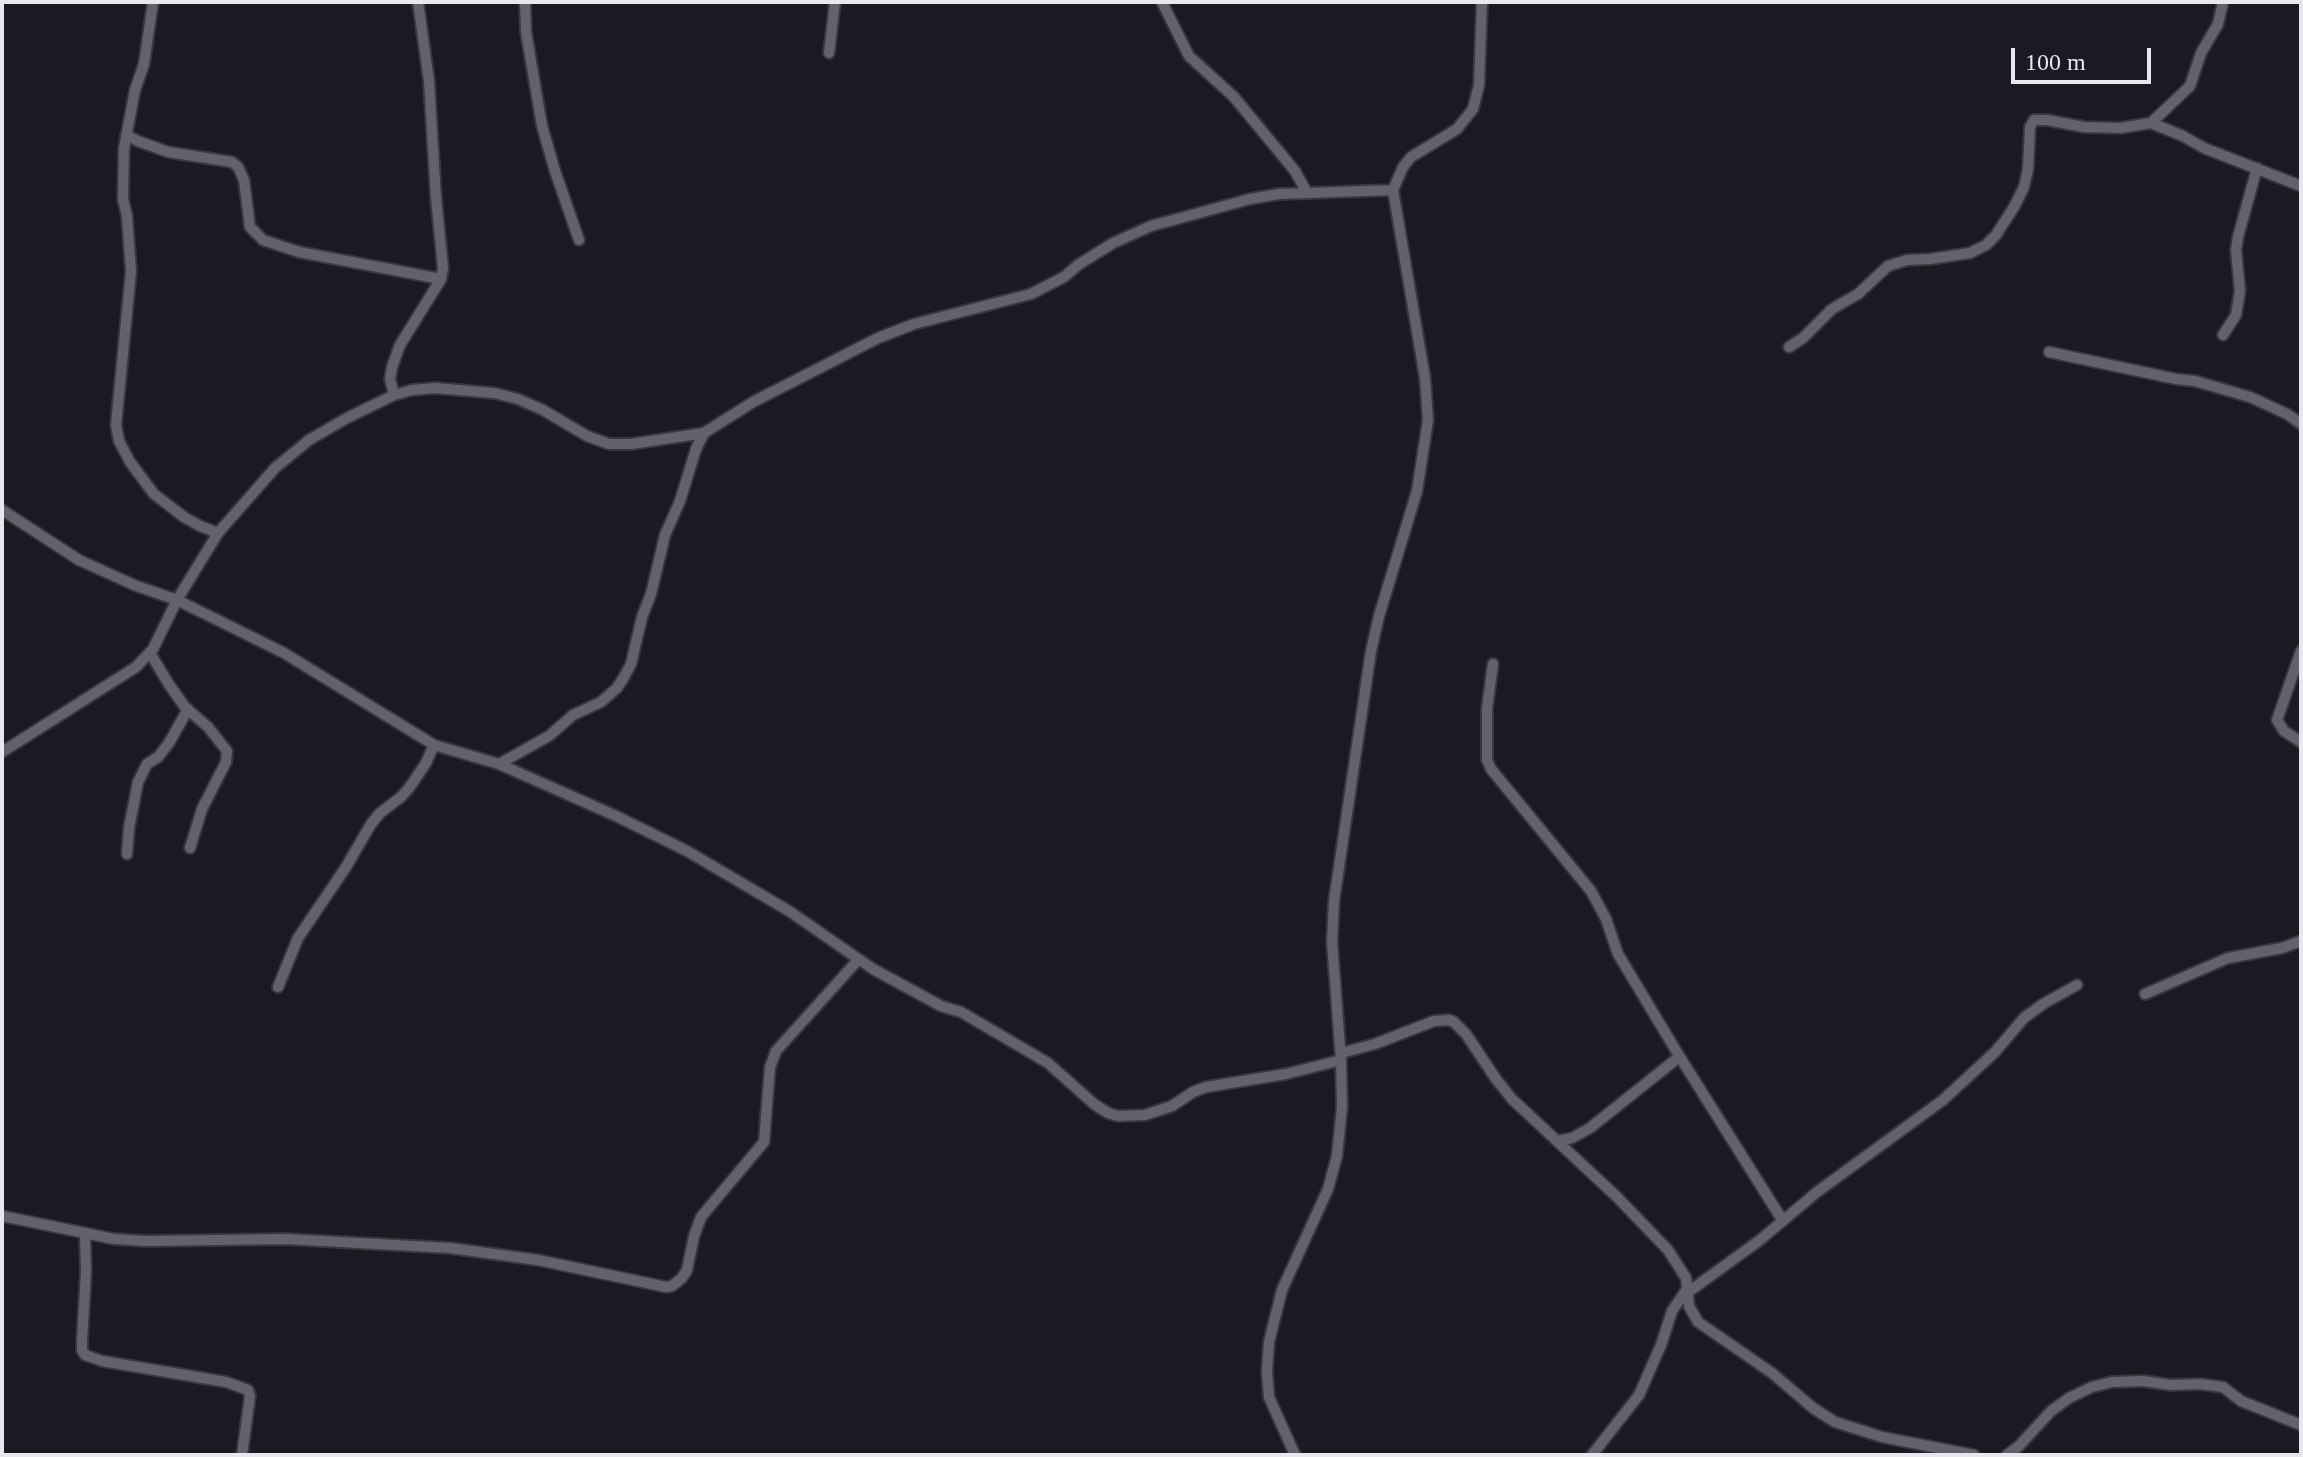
<!DOCTYPE html>
<html>
<head>
<meta charset="utf-8">
<style>
	body { margin:0 }
	#map { position:relative; width:2303px; height:1457px; overflow:hidden; background:#1a1a22; font-family:Georgia,serif }
	canvas { display:block }
	.frame { position:absolute; inset:0; border:4px solid #e7e7ed; pointer-events:none }
	.scale { position:absolute; left:2011px; top:48px; width:140px; height:36px; box-sizing:border-box; border:4px solid #e7e7ed; border-top:0; padding-left:10px; font-size:24px; line-height:28px; white-space:nowrap; color:#e7e7ed; -webkit-text-stroke:6px #1a1a22; paint-order:stroke }
</style>
</head>
<body>
<div id="map">
<canvas width="2303" height="1457"></canvas>
<div class="frame"></div>
<div class="scale">100 m</div>
</div>
<script>
const ctx = document.querySelector('canvas').getContext('2d');
ctx.lineJoin = 'round';
function poly(rows) {
  const path = new Path2D();
  for (const r of rows) {
    path.moveTo(r[0], r[1]);
    for (let i = 2; i < r.length; i += 2) path.lineTo(r[i], r[i + 1]);
  }
  return path;
}
function stroke(path, color, width, dash) {
  ctx.strokeStyle = color;
  ctx.lineWidth = width;
  ctx.lineCap = dash ? 'butt' : 'round';
  ctx.setLineDash(dash || []);
  ctx.stroke(path);
}
const minor = poly([
	[153,2,144,64,135,90,124,148,123,199,127,216,131,271,116,425,119,441,130,462,154,494,184,517,200,526,218,533],
	[525,2,526,32,542,126,555,171,579,240],
	[1162,2,1189,56,1234,97,1295,171,1306,191],
	[829,53,835,2],
	[2151,123,2183,136,2204,148,2301,186],
	[126,135,138,141,168,152,232,162,238,167,244,180,250,227,263,240,299,252,441,279],
	[2223,335,2236,315,2240,291,2236,250,2238,237,2257,168],
	[1789,347,1803,338,1832,309,1858,294,1888,266,1907,260,1930,259,1970,253,1986,245,1996,235,2014,207,2024,187,2028,169,2030,127,2034,120,2047,120,2084,127,2120,128,2151,123,2190,86,2201,53,2218,24,2223,2],
	[2049,352,2176,379,2195,381,2250,397,2287,414,2301,424],
	[394,395,390,379,392,367,400,345,441,279,443,268,436,198,429,81,418,2],
	[2,510,79,560,134,585,177,600,284,653,434,745,499,764,616,816,687,851,789,911,873,969,941,1006,961,1012,1048,1063,1094,1104,1108,1113,1118,1116,1145,1115,1172,1106,1193,1092,1206,1087,1286,1074,1341,1060],
	[2301,651,2277,720,2284,731,2301,742],
	[150,653,170,686,185,707,208,727,227,751,226,762,202,809,190,848],
	[1493,664,1487,708,1487,760,1491,769,1591,891,1606,919,1618,954,1678,1054,1783,1221],
	[2,752,136,667,153,649,177,600,218,533,275,468,309,440,347,418,394,395,412,390,435,388,494,393,518,399,543,410,587,436,609,444,631,444,704,433,753,402,878,338,914,324,1031,294,1064,277,1078,265,1113,243,1151,226,1250,199,1279,194,1393,190],
	[499,764,549,736,573,715,601,702,617,688,624,677,631,664,642,617,651,594,665,535,680,501,696,449,704,433],
	[127,854,129,828,138,782,147,764,158,757,169,743,188,709],
	[278,987,298,938,346,867,371,824,380,813,401,797,409,788,426,763,434,745],
	[2145,994,2228,958,2282,948,2301,941],
	[1341,1053,1375,1044,1434,1021,1449,1020,1454,1022,1466,1034,1496,1079,1512,1099,1617,1197,1668,1250,1686,1278,1689,1306,1698,1322,1772,1373,1813,1408,1835,1422,1882,1437,1974,1455],
	[1557,1141,1572,1138,1590,1128,1679,1057],
	[2,1216,114,1239,146,1241,286,1239,450,1248,538,1260,666,1287,672,1286,682,1278,687,1270,694,1236,701,1217,764,1142,770,1067,776,1051,858,960],
	[85,1234,86,1272,82,1341,82,1350,85,1355,102,1361,226,1382,248,1390,250,1396,242,1455],
	[1687,1293,1760,1240,1817,1192,1943,1100,1995,1052,2024,1018,2043,1004,2077,985],
	[1295,1455,1269,1397,1267,1372,1269,1342,1282,1290,1328,1189,1337,1156,1342,1107,1341,1060,1332,942,1334,901,1371,651,1379,616,1417,491,1428,420,1425,378,1393,190,1403,167,1411,157,1457,129,1473,109,1479,85,1482,2],
	[1592,1455,1639,1395,1661,1345,1672,1311,1687,1289],
	[2007,1455,2019,1446,2051,1411,2069,1398,2092,1387,2112,1382,2143,1381,2171,1385,2200,1384,2223,1387,2241,1401,2301,1425]
]);
stroke(minor, '#38373d', 14);
stroke(minor, '#62626c', 10);
</script>
</body>
</html>
